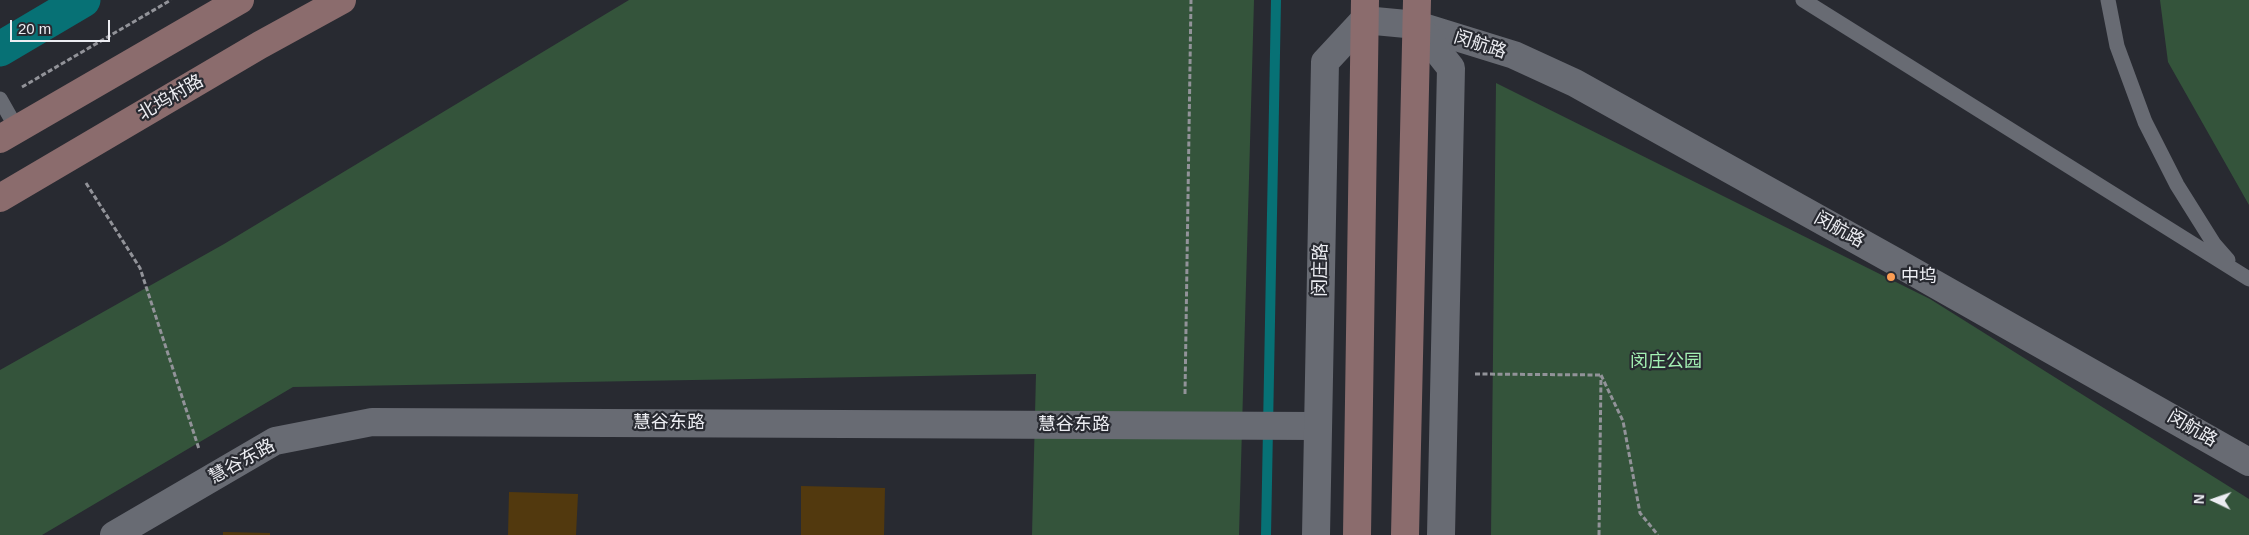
<!DOCTYPE html>
<html>
<head>
<meta charset="utf-8">
<style>
	body { margin:0 }
	#map { position:relative; width:2249px; height:535px; overflow:hidden; background:#282a31; font-family:Helvetica,sans-serif }
	canvas { display:block }
	.north { position:absolute; left:2189px; top:475px; width:50px; height:50px; -webkit-text-stroke:4px #282a31; paint-order:stroke; rotate:273deg; font-size:14px; font-weight:700; line-height:20px; text-align:center; color:#ecedf2 }
	.north::after { content:''; display:block; margin:auto; width:18px; height:22px; background:#ecedf2; clip-path:polygon(50% 0,100% 100%,50% 72%,0 100%) }
	.scale { position:absolute; left:10px; top:20px; width:100px; height:22px; box-sizing:border-box; border:2px solid #ecedf2; border-top:0; padding-left:6px; font-size:15px; line-height:18px; white-space:nowrap; color:#ecedf2; -webkit-text-stroke:4px #282a31; paint-order:stroke }
</style>
</head>
<body>
<div id="map">
<canvas width="2249" height="535"></canvas>
<div class="north">N</div>
<div class="scale">20 m</div>
</div>
<script>
const ctx = document.querySelector('canvas').getContext('2d');
ctx.lineJoin = 'round';
function paint(path, color) {
  ctx.fillStyle = color;
  ctx.fill(path, 'evenodd');
}
function poly(rows) {
  const path = new Path2D();
  for (const r of rows) {
    path.moveTo(r[0], r[1]);
    for (let i = 2; i < r.length; i += 2) path.lineTo(r[i], r[i + 1]);
  }
  return path;
}
function stroke(path, color, width, dash) {
  ctx.strokeStyle = color;
  ctx.lineWidth = width;
  ctx.lineCap = dash ? 'butt' : 'round';
  ctx.setLineDash(dash || []);
  ctx.stroke(path);
}
function drawText(font, color, halo, rows, align = 'center') {
  ctx.font = font + ' Helvetica,"Noto Sans SC",sans-serif';
  ctx.lineWidth = 4.5;
  ctx.setLineDash([]);
  ctx.textBaseline = 'middle';
  ctx.strokeStyle = halo;
  ctx.fillStyle = color;
  for (const [text, x, y, turn = 0] of rows) {
    ctx.save();
    ctx.translate(x, y);
    ctx.rotate((+turn || 0) * Math.PI / 180);
    ctx.textAlign = isNaN(turn) ? turn : align;
    if (halo) ctx.strokeText(text, 0, 0);
    ctx.fillText(text, 0, 0);
    ctx.restore();
  }
}
const green = poly([
	[629,0,1254,0,1239,535,1032,535,1036,374,293,387,42,535,0,535,0,370,224,244],
	[2160,0,2249,0,2249,205,2168,62],
	[1496,83,1930,299,2249,499,2249,535,1491,535]
]);
const stream = poly([
	[1266,535,1276,0]
]);
const canal = poly([
	[0,49,83,0]
]);
const building = poly([
	[801,486,885,488,884,535,801,535],
	[509,492,578,494,576,535,508,535],
	[223,532,270,533,270,535,223,535]
]);
const path = poly([
	[22,87,171,0],
	[86,183,140,268,199,449],
	[1475,374,1601,375],
	[1601,375,1623,421,1640,513,1658,535],
	[1185,394,1191,0],
	[1599,535,1601,376]
]);
const service = poly([
	[1803,0,2249,279],
	[2108,0,2117,46,2145,122,2177,185,2214,244,2228,260],
	[0,99,17,129]
]);
const minor = poly([
	[1364,20,1417,25,1514,55,1575,83,1896,262,2249,462],
	[114,535,275,441,372,422,1318,426]
]);
const tertiary = poly([
	[1417,25,1451,68,1441,535],
	[1316,535,1325,62,1364,20]
]);
const secondary = poly([
	[0,139,240,0],
	[0,198,260,45,342,0],
	[1357,535,1365,0],
	[1405,535,1417,0]
]);
const markers = [
	[1891,277,5,"#fc9d53"]
];
const streetNames = [
	["闵航路",1480,45,18],
	["北坞村路",171,98,-30],
	["闵航路",1839,230,29],
	["闵庄路",1321,270,-89],
	["慧谷东路",669,423],
	["慧谷东路",1074,425],
	["闵航路",2192,429,30],
	["慧谷东路",242,462,-29]
];
const poiNames = [
	["中坞",1901,277]
];
const parkNames = [
	["闵庄公园",1666,362]
];
paint(green, '#34543b');
stroke(stream, '#077175', 10);
stroke(canal, '#077175', 35);
paint(building, '#52390e');
stroke(path, '#929399', 3, [5, 2.5]);
stroke(service, '#686b73', 15);
stroke(minor, '#686b73', 28);
stroke(tertiary, '#686b73', 28);
stroke(secondary, '#8b6c6d', 28);
for (const [x, y, r, color] of markers) {
  const dot = new Path2D();
  dot.arc(x, y, r, 0, 2 * Math.PI);
  ctx.fillStyle = color;
  ctx.fill(dot);
  stroke(dot, '#282a31', 2);
}
drawText('18px', '#ecedf2', '#282a31', streetNames);
drawText('18px', '#ecedf2', '#282a31', poiNames, 'left');
drawText('18px', '#a3f0b3', '#282a31', parkNames);
</script>
</body>
</html>
